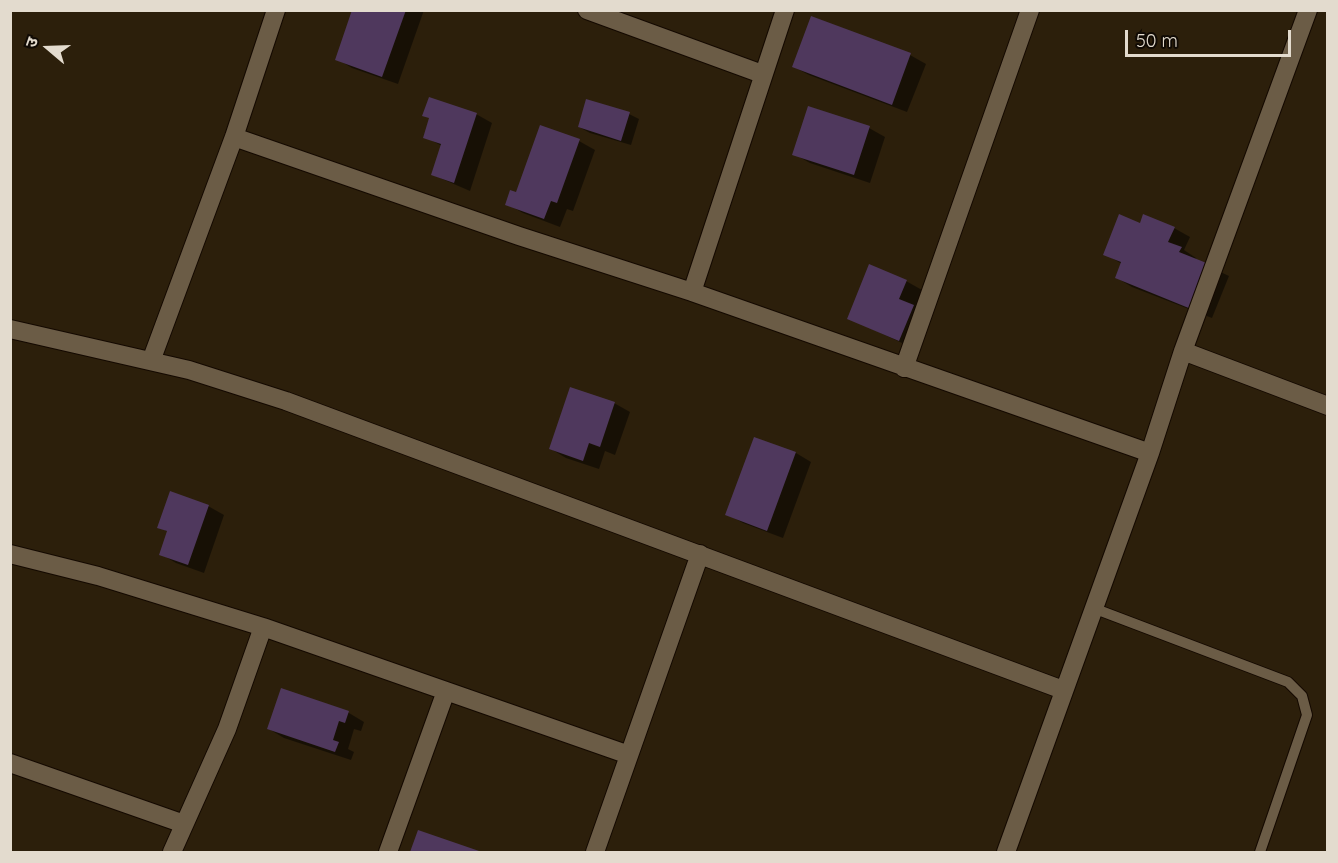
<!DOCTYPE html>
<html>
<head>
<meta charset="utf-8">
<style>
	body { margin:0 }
	#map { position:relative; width:1338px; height:863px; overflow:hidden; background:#2c1f0b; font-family:Quicksand,"Noto Sans Devanagari",sans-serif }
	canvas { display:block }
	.frame { position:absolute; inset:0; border:12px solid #e3dbce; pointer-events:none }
	.north { position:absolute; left:18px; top:18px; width:60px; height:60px; -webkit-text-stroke:4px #100a04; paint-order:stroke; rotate:289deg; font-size:16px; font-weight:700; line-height:24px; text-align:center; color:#e3dbce }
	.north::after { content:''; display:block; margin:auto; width:21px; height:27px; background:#e3dbce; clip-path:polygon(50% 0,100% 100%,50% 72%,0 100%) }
	.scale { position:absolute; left:1125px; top:30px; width:166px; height:27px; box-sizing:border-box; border:3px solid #e3dbce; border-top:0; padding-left:8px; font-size:18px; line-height:21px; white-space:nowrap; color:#e3dbce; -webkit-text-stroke:4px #100a04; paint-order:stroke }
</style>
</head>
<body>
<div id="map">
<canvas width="1338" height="863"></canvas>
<div class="frame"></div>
<div class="north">उ</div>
<div class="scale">50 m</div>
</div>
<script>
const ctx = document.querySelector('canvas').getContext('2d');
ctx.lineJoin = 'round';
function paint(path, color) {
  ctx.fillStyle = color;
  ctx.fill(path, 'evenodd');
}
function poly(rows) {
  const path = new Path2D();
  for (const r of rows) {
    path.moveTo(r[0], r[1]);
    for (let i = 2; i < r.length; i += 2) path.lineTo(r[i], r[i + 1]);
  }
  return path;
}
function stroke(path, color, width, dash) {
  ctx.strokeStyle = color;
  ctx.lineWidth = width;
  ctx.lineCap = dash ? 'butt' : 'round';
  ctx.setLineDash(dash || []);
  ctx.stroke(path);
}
const shadow = poly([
	[354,10,424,10,398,84,352,68,337,59],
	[910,55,926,64,907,112,809,75,794,67],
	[476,114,492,123,470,191,433,175,442,146,425,137,431,119],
	[629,114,639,119,631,145,590,133,579,127],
	[869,128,885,137,870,183,810,163,794,154],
	[579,141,595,150,573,211,567,209,560,227,523,213,507,204],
	[1141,225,1174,228,1190,237,1184,250,1196,258,1195,260,1229,276,1212,318,1132,287,1117,278,1122,264,1105,254],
	[906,281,922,290,915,307,929,315,915,349,848,318],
	[614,403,630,412,615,455,605,451,599,469,566,458,551,449],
	[755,438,796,453,811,462,783,538,743,523,727,514],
	[208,506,224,515,204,573,176,563,161,554,168,532,159,527],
	[282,690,349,713,364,722,361,731,354,729,348,749,354,752,351,760,284,738,269,729],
	[419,832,479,852,412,852]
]);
const building = poly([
	[352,10,406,10,382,77,335,60],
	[811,16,911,53,892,105,792,67],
	[429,97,477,113,454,183,431,175,441,144,423,138,429,118,422,116],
	[586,99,630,112,621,141,578,127],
	[808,106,870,126,854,175,792,155],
	[540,125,580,139,557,203,551,201,544,219,505,205,510,190,516,192],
	[1119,214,1140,223,1143,214,1175,227,1168,242,1182,247,1179,252,1214,266,1196,311,1115,278,1121,262,1103,255],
	[869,264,907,280,899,299,914,305,899,341,847,319],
	[570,387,615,402,600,447,589,443,583,461,549,449],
	[754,437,796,452,767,531,725,515],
	[170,491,209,505,188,565,159,555,167,531,157,528],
	[281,688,349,711,345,723,339,721,333,740,339,742,335,752,267,729],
	[418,830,482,852,410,852]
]);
const service = poly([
	[1093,608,1288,682,1302,696,1307,715,1260,852]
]);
const minor = poly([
	[587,10,762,74],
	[234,137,519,236,692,292,1150,453],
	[692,292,785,10],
	[10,329,189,370,286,401,1063,690],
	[1183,351,1328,406],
	[151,361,234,137,276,10],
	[904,368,1030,10],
	[10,554,98,576,263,627,629,755],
	[10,763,184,824],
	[172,852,227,729,263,627],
	[388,852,446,691],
	[595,852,700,554],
	[1006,852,1150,453,1183,351,1308,10]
]);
paint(shadow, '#0007');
paint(building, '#4f385d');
stroke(service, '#140900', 12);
stroke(minor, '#140900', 20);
stroke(service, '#6b5c46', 10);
stroke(minor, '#6b5c46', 18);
</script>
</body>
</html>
